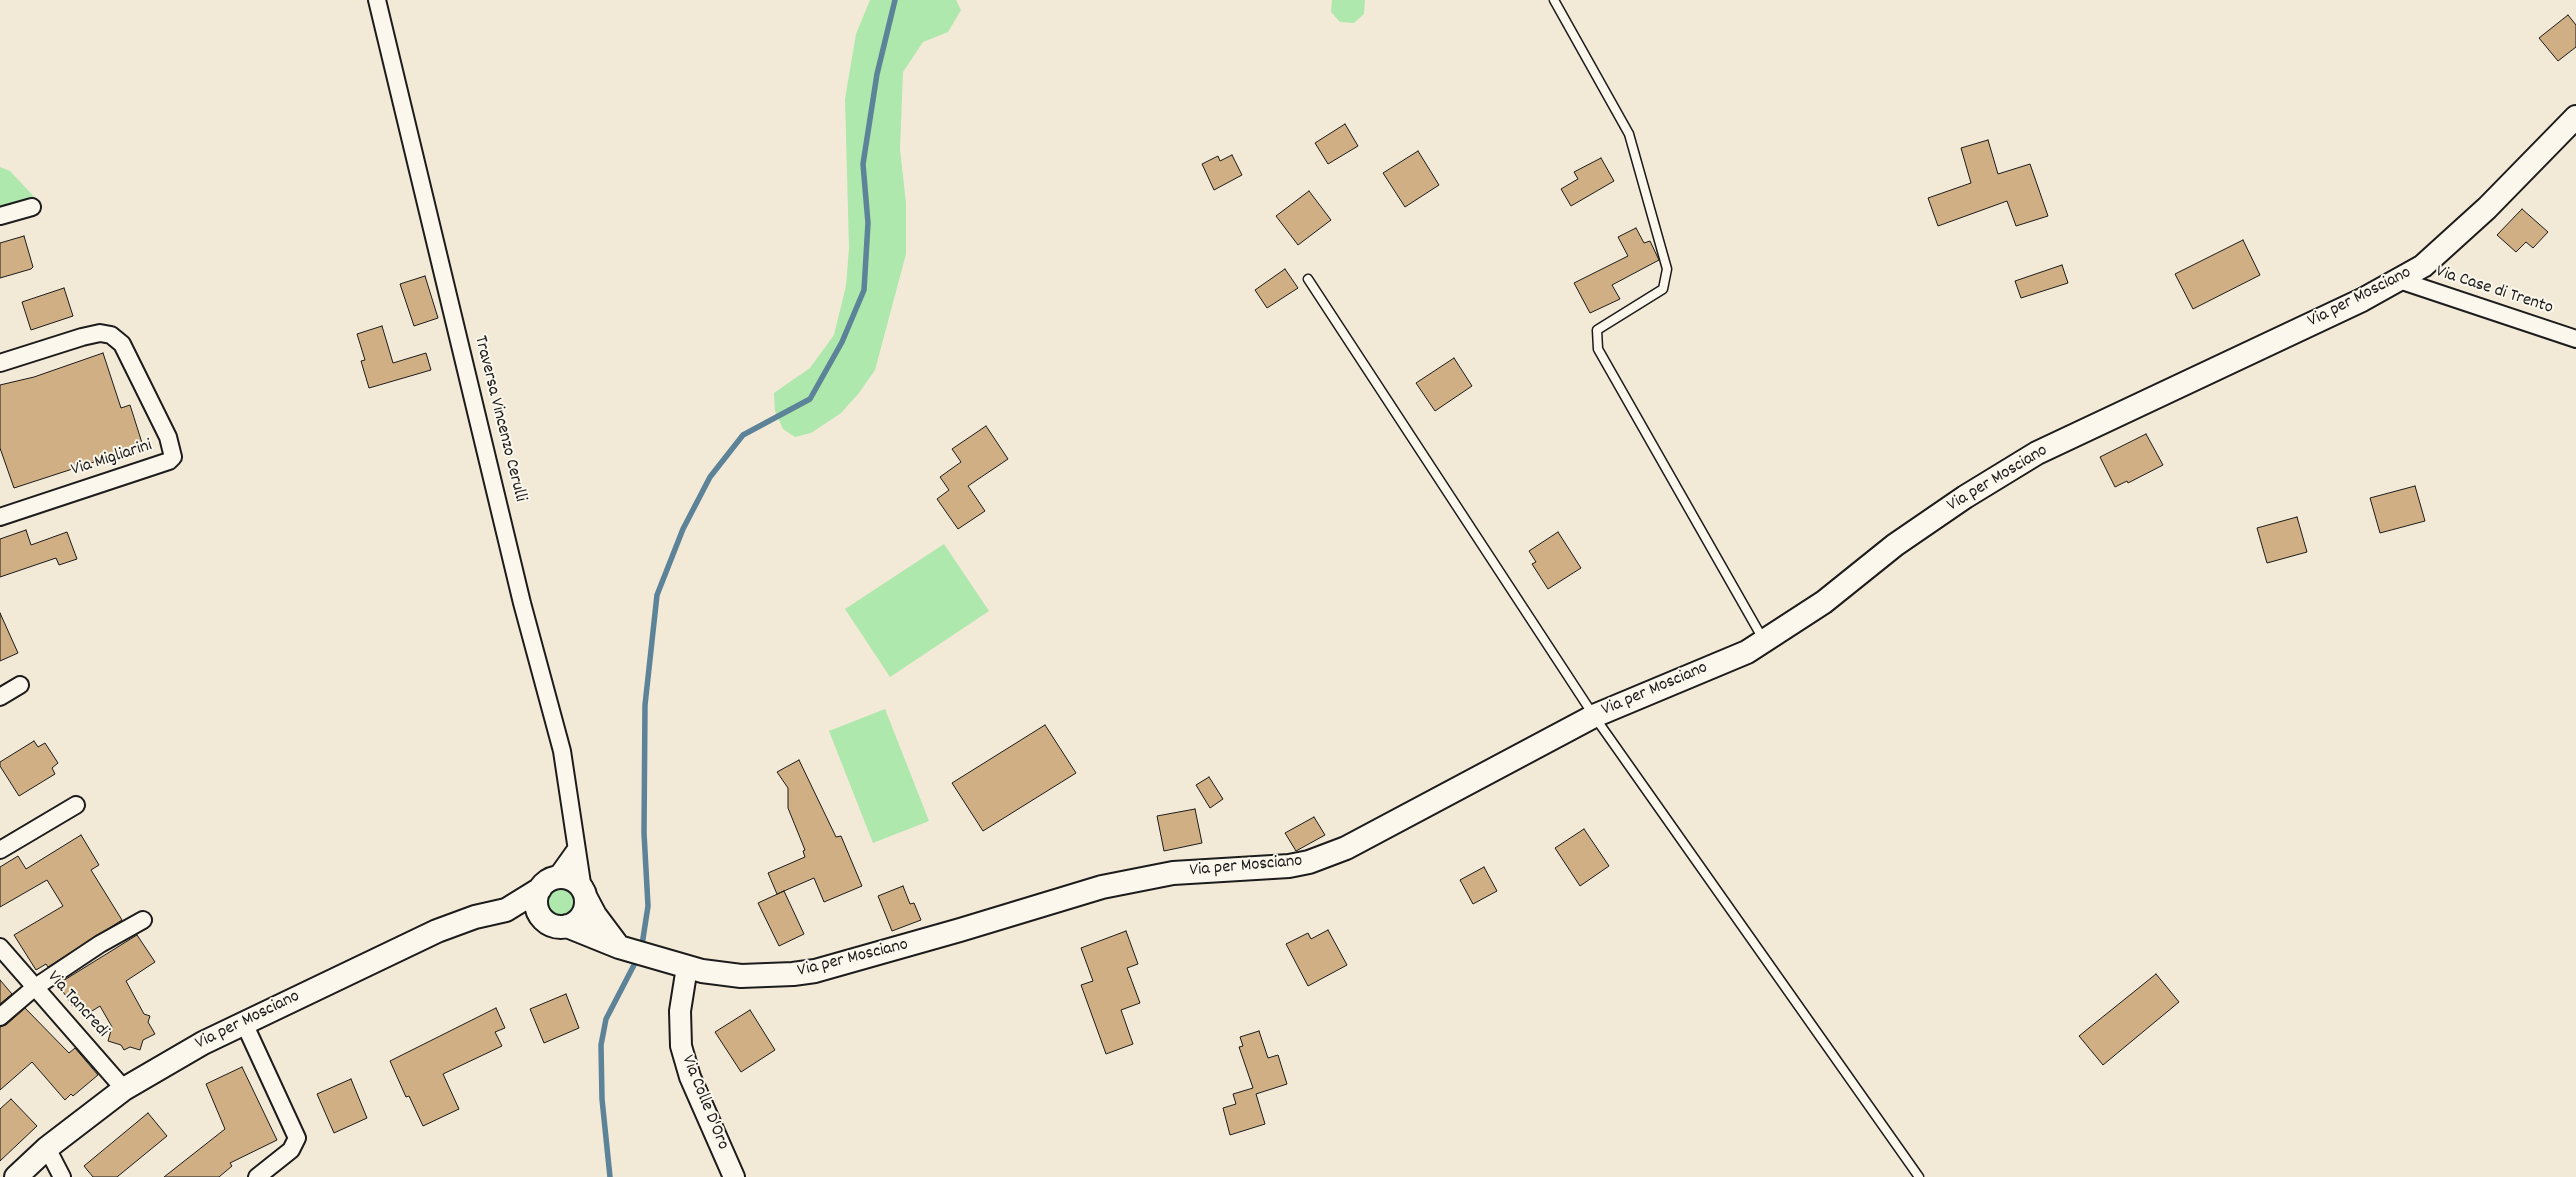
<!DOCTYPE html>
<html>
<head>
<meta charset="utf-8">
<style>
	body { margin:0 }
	canvas { display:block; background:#f2e9d7 }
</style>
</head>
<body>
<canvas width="2576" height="1177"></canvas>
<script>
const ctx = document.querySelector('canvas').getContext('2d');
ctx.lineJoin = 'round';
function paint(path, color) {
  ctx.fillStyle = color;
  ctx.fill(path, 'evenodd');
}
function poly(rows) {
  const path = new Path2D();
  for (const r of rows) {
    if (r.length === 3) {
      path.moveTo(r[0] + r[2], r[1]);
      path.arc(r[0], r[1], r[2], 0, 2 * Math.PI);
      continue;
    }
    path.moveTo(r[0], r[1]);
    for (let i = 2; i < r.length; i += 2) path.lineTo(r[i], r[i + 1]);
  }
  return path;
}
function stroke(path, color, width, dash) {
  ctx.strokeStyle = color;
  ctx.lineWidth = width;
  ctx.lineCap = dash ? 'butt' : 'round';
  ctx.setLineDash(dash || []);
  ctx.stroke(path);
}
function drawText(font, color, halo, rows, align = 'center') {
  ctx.font = font + ' Dekko,sans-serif';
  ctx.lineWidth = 4;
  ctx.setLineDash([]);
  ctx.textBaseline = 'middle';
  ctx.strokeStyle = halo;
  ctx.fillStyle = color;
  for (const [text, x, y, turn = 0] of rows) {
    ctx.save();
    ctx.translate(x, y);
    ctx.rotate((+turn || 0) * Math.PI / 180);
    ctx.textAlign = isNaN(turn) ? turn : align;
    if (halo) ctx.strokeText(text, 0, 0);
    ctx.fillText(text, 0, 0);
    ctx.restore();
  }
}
const green = poly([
	[870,0,956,0,961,10,948,32,923,42,903,72,900,149,906,203,906,254,875,370,859,393,841,413,811,433,795,437,783,429,775,411,774,393,810,368,834,335,846,286,849,248,845,99,856,34],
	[1332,0,1365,0,1364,14,1354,23,1340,22,1331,12],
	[0,167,10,171,37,200,0,211],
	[944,544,989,611,890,677,845,609],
	[885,709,929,821,873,843,829,731],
	[561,902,14]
]);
const stream = poly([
	[642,945,648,906,644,833,645,705,657,595,683,529,710,477,743,435,810,399,842,342,864,290,868,223,863,164,877,74,895,0],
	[610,1177,602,1099,601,1045,606,1019,634,965]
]);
const building = poly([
	[2568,15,2576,25,2576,47,2558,61,2539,38,2568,15],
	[1345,124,1358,146,1328,164,1315,143,1345,124],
	[1988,140,1998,174,2030,164,2048,216,2016,226,2007,201,1938,226,1928,198,1971,183,1961,148,1988,140],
	[1418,151,1439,185,1405,207,1383,173,1418,151],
	[1232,155,1242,175,1214,190,1202,164,1218,156,1220,161,1232,155],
	[1601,158,1614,181,1571,206,1561,189,1578,179,1574,172,1601,158],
	[1309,191,1331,220,1298,245,1276,216,1309,191],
	[2522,209,2548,232,2533,248,2526,242,2516,252,2497,235,2522,209],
	[1636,228,1644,243,1650,241,1659,260,1612,285,1620,299,1590,313,1574,283,1628,256,1618,237,1636,228],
	[24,236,33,267,31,269,0,278,0,243,24,236],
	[2243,240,2260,275,2193,309,2175,274,2243,240],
	[2062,265,2068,283,2021,298,2015,281,2062,265],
	[1285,269,1298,288,1267,308,1255,290,1285,269],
	[425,276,438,318,414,326,400,284,425,276],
	[64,288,73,316,31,330,22,302,64,288],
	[382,326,393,363,426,353,431,370,369,388,361,361,365,360,357,334,382,326],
	[103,353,121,408,130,405,143,446,14,488,0,448,0,385,34,377,103,353],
	[1454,358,1472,386,1435,411,1416,383,1454,358],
	[986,426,1008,459,968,486,985,511,958,529,937,499,949,490,940,477,961,462,952,449,986,426],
	[2146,434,2163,465,2128,483,2127,481,2115,487,2100,457,2146,434],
	[2415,486,2425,521,2380,533,2370,498,2415,486],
	[2297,517,2307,552,2267,563,2257,528,2297,517],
	[26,530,31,545,67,532,77,559,59,565,56,558,0,577,0,539,26,530],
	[1558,532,1581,568,1548,589,1532,564,1536,562,1529,551,1558,532],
	[0,613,18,653,0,661,0,613],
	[1045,725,1076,773,983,831,952,783,1045,725],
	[34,741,38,747,45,743,58,763,52,768,55,774,19,796,0,766,0,762,34,741],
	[799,760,836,837,841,836,862,886,824,902,814,878,777,894,768,873,805,857,803,851,805,850,788,808,788,788,777,772,799,760],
	[1209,777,1223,799,1210,808,1196,785,1209,777],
	[1195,809,1202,843,1164,851,1157,816,1195,809],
	[1314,817,1325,835,1296,851,1285,833,1314,817],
	[1584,829,1609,866,1580,886,1555,848,1584,829],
	[81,835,99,865,91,870,122,920,48,967,46,964,36,970,14,935,63,906,47,880,0,907,0,867,18,856,26,869,81,835],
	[1484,867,1497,891,1473,904,1460,880,1484,867],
	[903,886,910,904,914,903,921,920,892,931,878,896,903,886],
	[784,891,804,934,779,946,758,903,784,891],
	[1328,930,1347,965,1308,986,1286,944,1308,933,1311,939,1328,930],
	[1126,931,1138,964,1127,968,1140,1003,1121,1010,1133,1044,1106,1054,1081,985,1093,981,1081,948,1126,931],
	[137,935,155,962,126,981,144,1014,150,1016,148,1022,155,1034,143,1040,140,1050,130,1047,124,1050,121,1045,108,1041,112,1027,100,1006,84,1016,76,1005,73,1007,58,984,137,935],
	[2156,974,2179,1002,2103,1065,2079,1036,2156,974],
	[0,980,12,994,0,1004,0,980],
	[566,994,579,1028,544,1043,530,1009,566,994],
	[25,1008,69,1053,75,1048,98,1075,73,1096,71,1094,65,1100,32,1062,0,1090,0,1027,6,1025,25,1008],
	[496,1008,505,1028,495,1032,502,1046,443,1074,459,1109,423,1126,409,1096,406,1097,390,1061,496,1008],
	[750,1010,775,1050,741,1072,715,1032,750,1010],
	[1259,1031,1268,1058,1278,1055,1287,1084,1256,1094,1265,1124,1230,1135,1223,1108,1236,1104,1233,1094,1253,1088,1239,1047,1243,1046,1240,1037,1259,1031],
	[242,1067,277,1140,230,1163,232,1166,219,1177,164,1177,225,1129,206,1084,242,1067],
	[351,1079,367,1118,334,1133,317,1094,351,1079],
	[11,1099,37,1126,0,1161,0,1109,11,1099],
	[148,1113,167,1136,117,1177,93,1177,84,1166,148,1113]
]);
const service = poly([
	[1554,0,1629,134,1667,269,1663,289,1597,330,1598,349,1763,639],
	[1308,279,1594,716,1919,1177]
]);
const minor = poly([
	[377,0,522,603,562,751,583,890],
	[0,216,32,207],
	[2399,280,2576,339],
	[0,363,82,337,100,333,111,335,122,344,168,437,173,457,169,461,0,517],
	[0,697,20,685],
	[0,850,76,805],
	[556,877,576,849],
	[0,947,124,1089],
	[0,1017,34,988,100,944,143,920],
	[244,1023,297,1138,291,1150,257,1177],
	[47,1148,62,1177]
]);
const tertiary = poly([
	[687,967,680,1011,681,1046,690,1077,734,1177]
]);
const secondary = poly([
	[561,902,25],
	[586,898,595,915,619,947],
	[567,926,619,947,702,971,741,976,793,974,815,971,960,930,1102,887,1173,873,1289,866,1309,862,1346,848,1594,716,1747,652,1824,602,1895,545,1965,497,2037,453,2362,300,2423,266,2487,208,2576,117],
	[16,1177,47,1148,124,1089,203,1043,437,931,475,917,506,910,540,889]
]);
const streetNames = [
	["Via Case di Trento",2494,291,18],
	["Via per Mosciano",2360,298,-27],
	["Traversa Vincenzo Cerulli",499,419,76],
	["Via Migliarini",112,459,-18],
	["Via per Mosciano",1998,479,-31],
	["Via per Mosciano",1655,690,-23],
	["Via per Mosciano",1246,867,-5],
	["Via per Mosciano",853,959,-14],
	["Via Tancredi",77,1005,48],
	["Via per Mosciano",248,1021,-26],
	["Via Colle D'Oro",704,1103,68]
];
paint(green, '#aee8ad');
stroke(stream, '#5d8398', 5.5);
paint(building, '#cfaf83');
stroke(building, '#1c1c1c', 1);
stroke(service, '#1c1c1c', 11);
stroke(minor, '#1c1c1c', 20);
stroke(tertiary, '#1c1c1c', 24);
stroke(secondary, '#1c1c1c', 26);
stroke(service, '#fbf7ec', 8);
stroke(minor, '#fbf7ec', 16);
stroke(tertiary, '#fbf7ec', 20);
stroke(secondary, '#fbf7ec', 22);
drawText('18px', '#1c1c1c', '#fbf7ec', streetNames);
</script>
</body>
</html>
